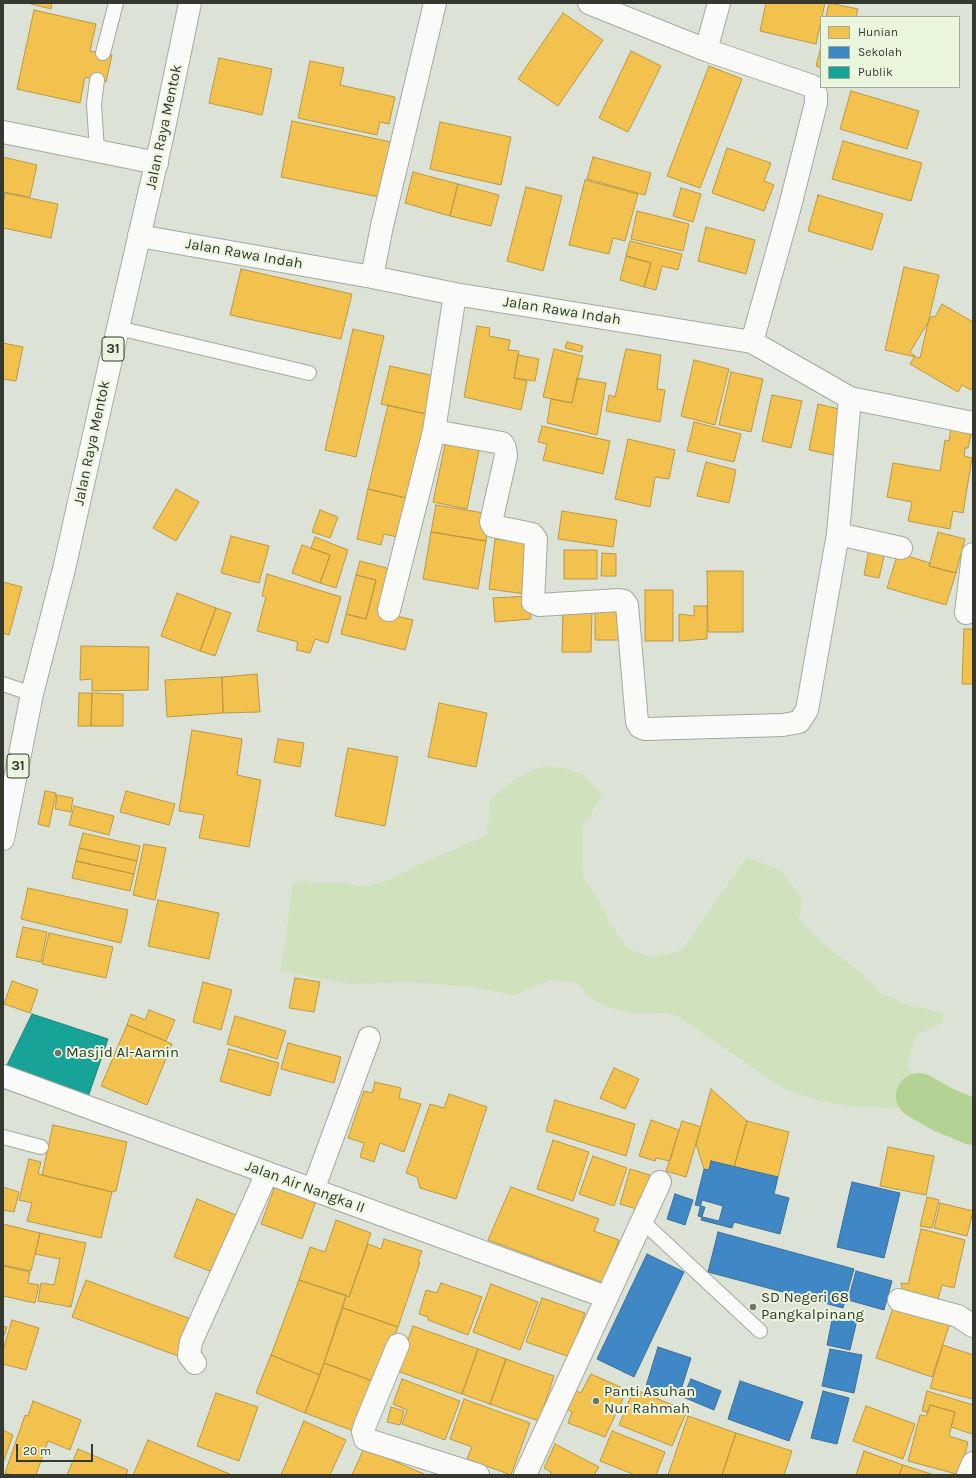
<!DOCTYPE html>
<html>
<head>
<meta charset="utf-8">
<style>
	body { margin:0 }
	#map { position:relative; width:976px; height:1478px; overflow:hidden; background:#dce3d6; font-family:Karla,sans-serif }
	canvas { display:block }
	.frame { position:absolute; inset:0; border:4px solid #34382f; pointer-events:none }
	.legend { position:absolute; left:820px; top:16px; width:140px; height:72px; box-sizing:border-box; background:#eaf6dd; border:1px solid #a1aa97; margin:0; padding:5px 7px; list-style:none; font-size:12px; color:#34382f }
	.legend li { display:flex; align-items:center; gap:8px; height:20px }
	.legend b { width:20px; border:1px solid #a1aa97 }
	.scale { position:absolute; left:16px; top:1444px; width:77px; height:18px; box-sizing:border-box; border:2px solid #34382f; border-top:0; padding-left:5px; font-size:12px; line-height:14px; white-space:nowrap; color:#34382f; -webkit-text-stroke:3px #eaf6dd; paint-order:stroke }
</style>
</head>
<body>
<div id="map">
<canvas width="976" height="1478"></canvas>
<div class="frame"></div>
<ul class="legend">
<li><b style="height:11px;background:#f2c14e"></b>Hunian</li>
<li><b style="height:11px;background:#3f88c5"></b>Sekolah</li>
<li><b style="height:11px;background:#17a398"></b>Publik</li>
</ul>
<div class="scale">20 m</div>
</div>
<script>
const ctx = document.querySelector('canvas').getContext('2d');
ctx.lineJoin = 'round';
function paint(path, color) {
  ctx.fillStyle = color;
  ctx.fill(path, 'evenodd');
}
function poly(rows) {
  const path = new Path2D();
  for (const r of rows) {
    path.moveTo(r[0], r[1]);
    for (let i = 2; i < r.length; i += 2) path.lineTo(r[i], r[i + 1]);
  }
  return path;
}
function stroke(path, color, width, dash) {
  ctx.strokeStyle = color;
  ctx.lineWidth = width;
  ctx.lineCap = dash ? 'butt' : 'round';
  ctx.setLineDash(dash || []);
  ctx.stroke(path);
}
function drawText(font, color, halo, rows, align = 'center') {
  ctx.font = font + ' Karla,sans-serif';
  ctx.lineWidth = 4;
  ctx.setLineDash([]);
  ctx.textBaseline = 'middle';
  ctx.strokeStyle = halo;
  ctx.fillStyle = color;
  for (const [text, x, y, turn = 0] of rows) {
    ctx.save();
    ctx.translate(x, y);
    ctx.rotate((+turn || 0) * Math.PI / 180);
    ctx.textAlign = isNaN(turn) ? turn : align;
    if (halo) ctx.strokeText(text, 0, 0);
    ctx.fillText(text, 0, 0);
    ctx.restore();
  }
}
const green = poly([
	[543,766,563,768,582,774,602,794,582,829,583,877,601,904,612,926,629,950,653,957,682,950,747,857,783,872,802,900,799,920,829,949,857,969,879,992,907,1005,945,1013,941,1024,916,1035,907,1065,923,1091,912,1105,888,1108,856,1107,819,1101,781,1087,678,1016,660,1013,635,1013,609,1008,592,999,577,983,552,980,514,995,471,987,409,982,352,984,309,977,281,970,293,884,303,880,317,883,346,883,364,887,384,882,424,862,487,835,490,800,513,780]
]);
const homes = poly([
	[27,3,52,3,51,9,27,3],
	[766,3,825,3,816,44,760,31,766,3],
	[829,3,858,9,856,17,826,17,829,3],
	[34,10,96,24,90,51,112,55,106,82,85,77,80,103,17,89,34,10],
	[563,13,603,40,558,106,518,79,563,13],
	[821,47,821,68,816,66,821,47],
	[631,51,661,66,628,132,599,118,631,51],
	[219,58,272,69,262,115,209,103,219,58],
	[310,61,344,68,340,85,395,97,389,124,380,122,377,135,298,118,310,61],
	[709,66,742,79,700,188,667,176,709,66],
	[851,91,919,111,907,149,840,129,851,91],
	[292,121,391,142,379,197,281,177,292,121],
	[440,122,511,137,501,185,430,169,440,122],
	[843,141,922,163,911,201,832,179,843,141],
	[727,148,771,163,764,181,774,185,764,211,712,193,727,148],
	[3,157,37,165,30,197,3,192,3,157],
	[593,157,651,173,645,195,587,179,593,157],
	[413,172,458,184,450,216,405,203,413,172],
	[585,180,638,194,625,241,613,238,609,254,569,245,585,180],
	[458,184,499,195,491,226,450,216,458,184],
	[526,187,562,196,543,271,507,261,526,187],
	[681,188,701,194,693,222,673,216,681,188],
	[5,193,58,204,51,238,3,228,3,204,5,193],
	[818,195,883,214,872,250,808,231,818,195],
	[637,211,689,224,683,251,631,239,637,211],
	[706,227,755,240,746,274,698,261,706,227],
	[630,241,682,254,678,270,662,266,656,290,644,287,651,263,626,256,630,241],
	[626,256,651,263,644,287,620,280,626,256],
	[904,267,939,275,920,358,885,350,904,267],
	[241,269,352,294,341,339,230,315,241,269],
	[942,304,973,322,973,386,971,390,962,385,958,392,910,364,915,356,910,352,932,316,935,317,942,304],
	[477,326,490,328,489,336,510,340,508,350,519,351,514,378,527,381,521,410,464,397,477,326],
	[353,329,384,336,356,457,325,450,353,329],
	[567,342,583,346,581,352,565,348,567,342],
	[3,343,23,347,16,381,3,379,3,343],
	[554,349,583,356,572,403,543,397,554,349],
	[626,349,661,355,657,389,665,390,660,422,606,411,609,395,615,397,626,349],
	[518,355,539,359,535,381,514,378,518,355],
	[694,360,729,369,715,425,681,416,694,360],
	[390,366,439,377,430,415,381,404,390,366],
	[731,372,763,379,751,432,719,425,731,372],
	[577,378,606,383,597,435,547,423,551,399,572,403,577,378],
	[772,395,802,401,791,448,762,441,772,395],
	[818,404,843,410,833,455,809,450,818,404],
	[388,405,430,415,410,499,368,489,388,405],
	[694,422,741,434,734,462,687,451,694,422],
	[542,426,610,441,603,474,543,460,547,444,538,442,542,426],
	[951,427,972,430,968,448,965,448,964,456,972,458,963,513,953,511,950,529,908,521,912,502,887,497,893,463,940,471,945,440,949,441,951,427],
	[447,435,481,441,467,509,433,502,447,435],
	[628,439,675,450,669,479,655,477,650,507,615,499,628,439],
	[706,462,736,470,729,503,697,496,706,462],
	[176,489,199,502,176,541,153,528,176,489],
	[368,489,410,499,401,538,384,534,381,545,357,539,368,489],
	[436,505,490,514,486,541,431,532,436,505],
	[320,510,338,517,330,538,312,532,320,510],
	[562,511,617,520,613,547,558,539,562,511],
	[431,532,486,541,478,589,423,579,431,532],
	[938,532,965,539,956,573,929,566,938,532],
	[231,536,269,546,259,583,221,573,231,536],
	[315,537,348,550,336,588,320,583,330,555,311,548,315,537],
	[495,539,530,543,525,594,489,589,495,539],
	[302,545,330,555,320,583,292,573,302,545],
	[869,549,885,552,879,578,864,575,869,549],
	[564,550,597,550,597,579,564,579,564,550],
	[602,553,616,554,616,576,601,576,602,553],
	[898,553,930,563,929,566,956,573,946,605,887,588,898,553],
	[360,561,390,569,380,612,413,620,405,650,341,634,346,614,366,619,376,580,356,575,360,561],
	[707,571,743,571,743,632,708,632,707,571],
	[267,574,341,597,328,643,315,639,310,653,296,650,298,642,257,631,266,597,262,596,267,574],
	[356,575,376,580,366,619,346,614,356,575],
	[3,582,22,587,9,635,3,633,3,582],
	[645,590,673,590,673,641,645,641,645,590],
	[177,593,216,608,200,651,161,636,177,593],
	[529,596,531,619,495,622,493,598,529,596],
	[694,606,707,606,707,639,679,641,679,614,694,616,694,606],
	[216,608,231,613,215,656,200,651,216,608],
	[595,610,621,610,620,640,595,640,595,610],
	[563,611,592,611,591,652,562,652,563,611],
	[964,629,973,629,973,684,962,684,964,629],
	[81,646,149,647,148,690,92,691,92,679,80,680,81,646],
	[257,674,260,712,223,713,222,677,257,674],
	[222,677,223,713,167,717,165,680,222,677],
	[79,693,92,693,91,726,78,726,79,693],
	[92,693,123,694,123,726,91,726,92,693],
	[439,703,487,713,476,767,428,757,439,703],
	[192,730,242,739,237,775,261,780,249,847,199,838,204,815,179,811,192,730],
	[278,739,304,743,300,767,274,762,278,739],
	[348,748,398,757,385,826,335,816,348,748],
	[45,791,56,793,49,827,38,824,45,791],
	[126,791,175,804,169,825,120,812,126,791],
	[57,795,73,798,71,812,55,809,57,795],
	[74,806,114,816,109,835,69,825,74,806],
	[83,833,140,846,137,861,79,848,83,833],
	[144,844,166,848,155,900,133,895,144,844],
	[79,848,137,861,134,874,76,861,79,848],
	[76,861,134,874,130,891,72,878,76,861],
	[28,888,128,910,121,943,21,919,28,888],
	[158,900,219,913,209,959,148,946,158,900],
	[23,927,47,932,41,962,16,957,23,927],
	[49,933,113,947,106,978,42,964,49,933],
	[295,978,320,982,314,1012,289,1008,295,978],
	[12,981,38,990,30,1013,4,1004,12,981],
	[203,982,232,990,221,1030,193,1022,203,982],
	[149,1010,175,1020,166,1041,127,1025,131,1014,145,1020,149,1010],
	[235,1016,286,1031,277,1059,227,1044,235,1016],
	[127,1025,172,1044,147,1105,101,1086,127,1025],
	[288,1043,341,1057,334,1083,281,1069,288,1043],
	[229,1049,279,1063,270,1096,220,1081,229,1049],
	[614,1068,639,1079,625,1109,600,1098,614,1068],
	[375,1082,401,1088,399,1098,421,1104,404,1152,380,1143,374,1162,360,1157,364,1143,348,1138,364,1091,372,1093,375,1082],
	[711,1089,747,1121,734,1167,711,1161,709,1170,704,1169,696,1144,711,1089],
	[449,1094,487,1107,456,1199,420,1188,417,1177,406,1173,430,1104,444,1108,449,1094],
	[555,1100,635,1124,626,1156,546,1131,555,1100],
	[651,1120,679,1130,670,1161,656,1158,655,1161,639,1156,651,1120],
	[682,1121,701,1127,686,1177,666,1171,682,1121],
	[747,1121,789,1132,778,1177,734,1167,747,1121],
	[53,1125,127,1142,116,1191,112,1192,42,1175,53,1125],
	[553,1140,589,1152,573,1201,537,1189,553,1140],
	[888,1147,934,1156,926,1195,880,1186,888,1147],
	[593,1156,627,1168,614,1206,579,1194,593,1156],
	[29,1159,41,1162,38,1174,112,1192,101,1238,27,1221,32,1203,19,1200,29,1159],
	[630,1169,650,1175,640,1210,620,1204,630,1169],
	[275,1186,316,1201,302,1239,261,1224,275,1186],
	[3,1187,19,1192,14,1212,3,1210,3,1187],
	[511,1187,599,1219,594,1231,619,1240,604,1283,488,1240,511,1187],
	[927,1197,939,1200,932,1228,920,1226,927,1197],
	[197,1199,243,1218,220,1275,174,1257,197,1199],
	[940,1203,973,1211,967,1236,934,1228,940,1203],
	[336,1220,371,1233,349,1297,299,1280,310,1247,325,1252,336,1220],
	[3,1224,40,1233,31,1271,3,1265,3,1224],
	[921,1229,965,1240,954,1288,942,1285,937,1302,904,1297,901,1283,908,1284,921,1229],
	[40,1233,86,1243,71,1307,38,1301,41,1283,54,1285,60,1259,35,1254,40,1233],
	[384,1239,422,1251,418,1262,420,1262,398,1327,343,1308,346,1295,349,1297,368,1244,381,1249,384,1239],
	[3,1266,30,1272,28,1283,39,1285,35,1303,3,1296,3,1266],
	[86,1280,191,1319,178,1356,72,1317,86,1280],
	[299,1280,346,1295,320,1375,271,1355,299,1280],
	[441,1283,482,1297,468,1335,428,1320,428,1317,419,1314,426,1290,437,1293,441,1283],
	[491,1284,538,1302,520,1350,473,1332,491,1284],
	[542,1298,585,1313,570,1357,526,1342,542,1298],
	[894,1305,950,1323,932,1377,876,1358,894,1305],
	[343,1308,398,1327,378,1383,324,1363,343,1308],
	[12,1320,39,1328,26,1370,3,1364,3,1350,12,1320],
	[3,1326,7,1327,3,1339,3,1326],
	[413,1326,478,1349,462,1394,397,1371,413,1326],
	[943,1345,973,1355,973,1399,930,1388,943,1345],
	[478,1349,506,1359,490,1404,462,1394,478,1349],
	[271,1355,320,1375,305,1413,256,1393,271,1355],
	[506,1359,554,1376,539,1421,490,1404,506,1359],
	[324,1363,378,1383,359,1433,305,1413,324,1363],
	[591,1374,627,1390,605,1437,568,1423,572,1412,567,1409,576,1391,581,1393,591,1374],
	[402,1379,460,1401,445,1440,402,1424,407,1410,393,1404,402,1379],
	[634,1389,687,1411,672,1446,619,1425,634,1389],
	[927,1391,973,1405,973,1430,972,1434,951,1427,955,1412,930,1405,928,1412,922,1411,927,1391],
	[216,1393,258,1407,239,1461,197,1446,216,1393],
	[464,1399,530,1423,511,1475,467,1459,472,1447,450,1439,464,1399],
	[33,1401,81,1420,70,1450,48,1441,36,1475,11,1475,5,1473,25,1415,28,1416,33,1401],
	[930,1405,955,1412,949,1436,968,1442,960,1475,908,1461,920,1415,926,1416,930,1405],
	[866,1406,915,1424,903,1459,853,1441,866,1406],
	[391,1407,404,1411,400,1425,387,1422,391,1407],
	[688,1416,736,1433,722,1475,668,1475,688,1416],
	[304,1421,346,1440,330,1475,281,1475,304,1421],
	[3,1430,13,1435,3,1463,3,1430],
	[612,1431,665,1452,656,1475,635,1475,600,1461,612,1431],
	[736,1433,792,1451,784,1475,722,1475,736,1433],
	[148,1440,232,1475,133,1475,148,1440],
	[555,1444,599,1467,594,1475,550,1475,551,1472,544,1468,555,1444],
	[364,1448,424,1474,423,1475,352,1475,364,1448],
	[78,1449,128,1470,126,1475,67,1475,78,1449],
	[864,1451,903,1465,899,1475,856,1475,864,1451],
	[903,1465,934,1475,899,1475,903,1465]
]);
const schools = poly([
	[711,1161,778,1177,774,1194,789,1198,780,1234,734,1222,732,1228,701,1220,705,1207,695,1205,704,1169,709,1170,711,1161],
	[852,1182,900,1193,884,1258,837,1247,852,1182],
	[675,1194,693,1200,685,1225,667,1219,675,1194],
	[702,1200,723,1206,719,1221,698,1216,702,1200],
	[718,1232,854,1269,843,1308,708,1272,718,1232],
	[647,1254,684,1272,634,1377,597,1359,647,1254],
	[856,1271,892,1281,884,1310,848,1300,856,1271],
	[833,1315,857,1320,850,1350,827,1345,833,1315],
	[658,1347,691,1358,679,1396,646,1386,658,1347],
	[830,1349,862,1355,854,1393,822,1386,830,1349],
	[691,1379,721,1391,714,1410,683,1397,691,1379],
	[740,1381,803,1402,789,1441,728,1419,740,1381],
	[823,1391,849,1398,837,1444,811,1438,823,1391]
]);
const public = poly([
	[32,1014,108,1039,88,1097,6,1067,32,1014]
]);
const river = poly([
	[919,1096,944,1110,973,1122]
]);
const lane = poly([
	[103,53,116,3],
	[97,151,94,104,97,80],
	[118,328,309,373],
	[3,684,32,694],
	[3,1137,41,1147],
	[642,1221,760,1331]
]);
const street = poly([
	[589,3,706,50,719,3],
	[706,50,812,86,816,94,816,103,789,210,752,342],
	[3,132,157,163],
	[139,236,372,277,455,294,752,342,850,398,973,423],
	[372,277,382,226,435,3],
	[455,294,434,431,502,443,505,448,506,456,491,522,493,526,532,534,536,539,533,602,539,605,619,600,624,601,627,605,637,722,640,727,645,729,783,725,799,722,807,710,838,534,850,398],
	[838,534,901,548],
	[389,610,434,431],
	[966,613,973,554],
	[3,1076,606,1297],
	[313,1190,369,1038],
	[899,1300,958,1316,973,1326],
	[398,1345,365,1425,363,1432,365,1439,478,1475],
	[195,1363,189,1355,191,1342,267,1173],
	[525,1475,660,1182],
	[968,1475,973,1463]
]);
const highway = poly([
	[3,839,32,694,64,569,118,328,162,138,190,3]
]);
const markers = [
	[58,1053,4,"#6f7469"],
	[753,1307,4,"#6f7469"],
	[596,1401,4,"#6f7469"]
];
const shields = [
	[113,349,22],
	[18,766,22]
];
const shieldNames = [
	["31",113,349],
	["31",18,766]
];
const streetNames = [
	["Jalan Raya Mentok",164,127,-78],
	["Jalan Rawa Indah",244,254,10],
	["Jalan Rawa Indah",562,311,9],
	["Jalan Raya Mentok",92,443,-78],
	["Jalan Air Nangka II",305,1187,20]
];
const poiNames = [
	["Masjid Al-Aamin",66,1053],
	["SD Negeri 68",761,1298],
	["Pangkalpinang",761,1315],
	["Panti Asuhan",604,1392],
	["Nur Rahmah",604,1409]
];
paint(green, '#d0e1be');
paint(homes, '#f2c14e');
stroke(homes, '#b99845', 1);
paint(schools, '#3f88c5');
stroke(schools, '#3c7098', 1);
paint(public, '#17a398');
stroke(public, '#208378', 1);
stroke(river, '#b4d293', 46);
stroke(lane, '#a4a99f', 16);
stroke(street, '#a4a99f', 24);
stroke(highway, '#a4a99f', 24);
stroke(lane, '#fafbf9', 14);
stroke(street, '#fafbf9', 22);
stroke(highway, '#fafbf9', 22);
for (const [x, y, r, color] of markers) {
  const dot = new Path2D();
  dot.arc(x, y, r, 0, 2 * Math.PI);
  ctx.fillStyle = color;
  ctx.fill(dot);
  stroke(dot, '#eaf6dd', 1.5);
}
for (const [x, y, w] of shields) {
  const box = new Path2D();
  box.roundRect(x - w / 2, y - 12, w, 24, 3);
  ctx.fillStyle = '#eaf6dd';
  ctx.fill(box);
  stroke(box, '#34382f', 1);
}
drawText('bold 14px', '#34382f', null, shieldNames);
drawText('15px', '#34382f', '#eaf6dd', streetNames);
drawText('15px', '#34382f', '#eaf6dd', poiNames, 'left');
</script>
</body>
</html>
